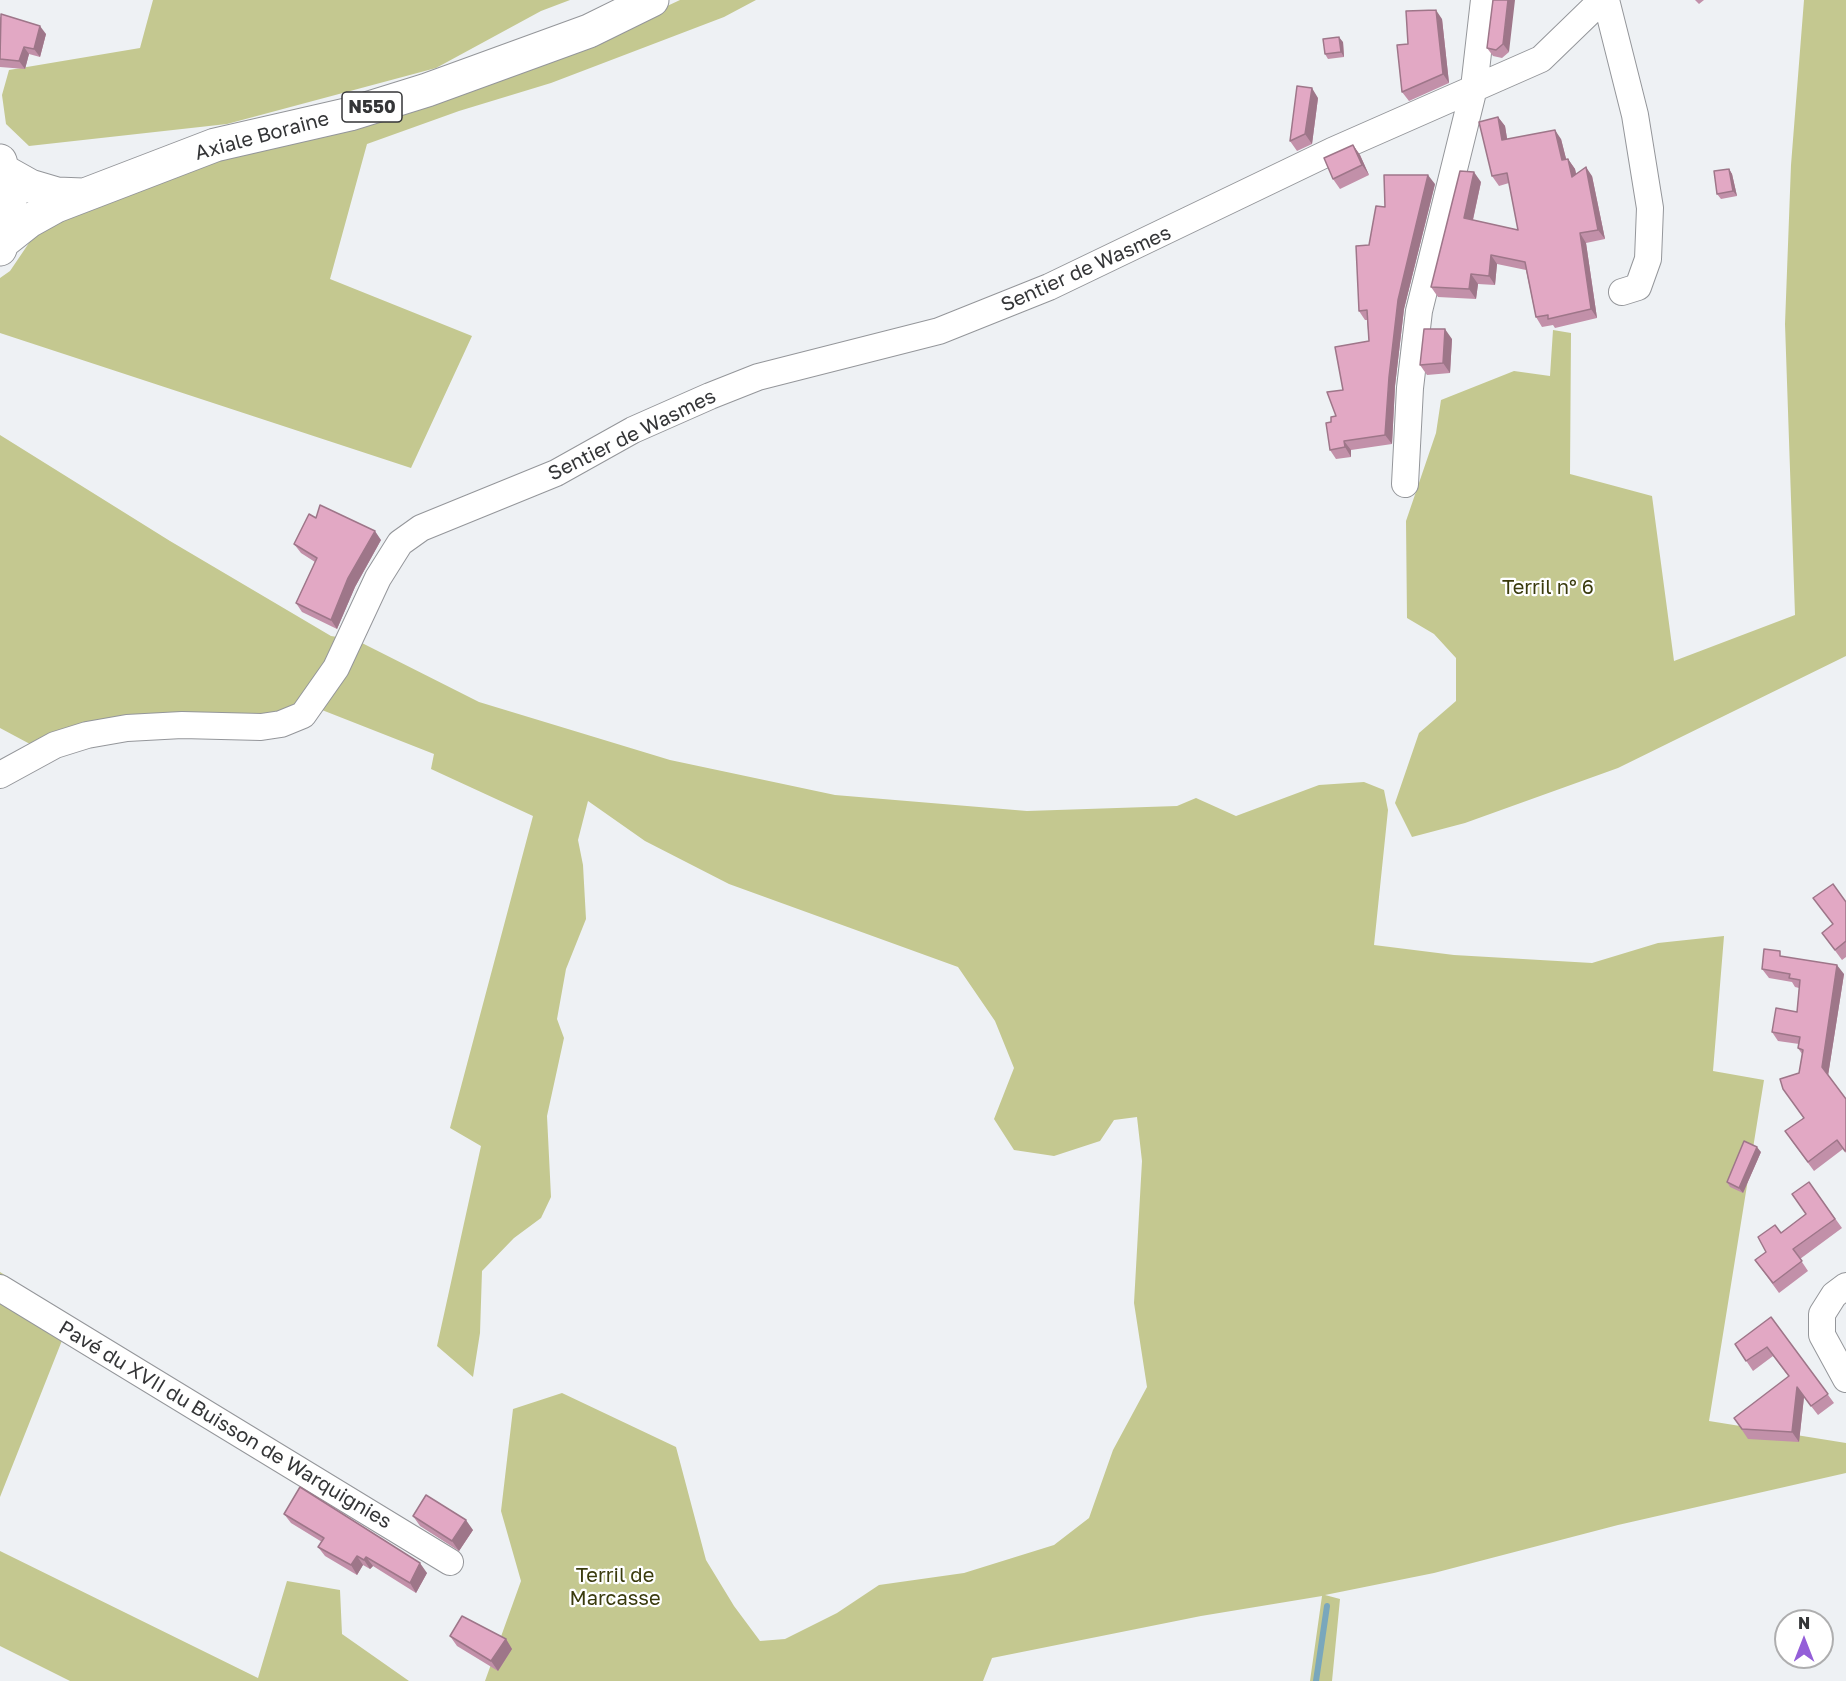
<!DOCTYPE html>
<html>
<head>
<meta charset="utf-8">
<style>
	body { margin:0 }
	#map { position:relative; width:1846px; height:1681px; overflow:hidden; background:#eef1f4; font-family:"Golos Text",sans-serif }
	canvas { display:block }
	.north { position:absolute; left:1774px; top:1609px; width:60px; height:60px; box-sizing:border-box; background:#fff; border:2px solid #aeaeaf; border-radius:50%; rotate:0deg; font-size:16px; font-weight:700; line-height:24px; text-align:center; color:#343537 }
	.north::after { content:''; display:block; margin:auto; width:21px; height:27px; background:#945fd8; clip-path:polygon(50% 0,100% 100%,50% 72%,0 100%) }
</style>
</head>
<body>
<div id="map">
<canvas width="1846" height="1681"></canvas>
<div class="north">N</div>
</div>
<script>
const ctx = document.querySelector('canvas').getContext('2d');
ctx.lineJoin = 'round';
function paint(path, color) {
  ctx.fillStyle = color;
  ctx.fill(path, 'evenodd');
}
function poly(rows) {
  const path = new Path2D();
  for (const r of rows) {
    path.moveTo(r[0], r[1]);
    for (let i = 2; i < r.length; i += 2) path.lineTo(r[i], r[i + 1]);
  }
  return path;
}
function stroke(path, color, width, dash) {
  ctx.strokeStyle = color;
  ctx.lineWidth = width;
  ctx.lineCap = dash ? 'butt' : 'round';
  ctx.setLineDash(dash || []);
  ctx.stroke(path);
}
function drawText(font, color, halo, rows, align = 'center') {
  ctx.font = font + ' "Golos Text",sans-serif';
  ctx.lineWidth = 4.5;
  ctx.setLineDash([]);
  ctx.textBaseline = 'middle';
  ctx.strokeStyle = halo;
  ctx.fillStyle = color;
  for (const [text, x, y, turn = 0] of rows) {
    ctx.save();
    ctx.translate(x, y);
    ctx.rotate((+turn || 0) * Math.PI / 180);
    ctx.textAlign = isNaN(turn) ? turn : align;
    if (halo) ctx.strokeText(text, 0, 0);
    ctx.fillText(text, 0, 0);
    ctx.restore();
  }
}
const green = poly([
	[153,0,570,0,541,11,436,68,227,124,29,146,6,124,2,95,9,70,140,48],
	[680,0,756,0,724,17,551,83,459,111,367,144,330,279,472,336,411,468,0,333,0,278,10,271,31,240,67,215,158,177,556,58],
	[1804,0,1846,0,1846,656,1618,768,1465,823,1412,837,1395,803,1419,733,1456,701,1456,658,1434,634,1407,618,1406,521,1436,433,1441,400,1514,371,1550,376,1553,330,1571,333,1570,474,1652,496,1674,661,1795,615,1785,324,1791,165],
	[0,435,170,541,331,636,356,640,479,702,670,760,835,795,1027,811,1177,806,1196,798,1236,816,1319,785,1364,782,1384,790,1388,810,1374,945,1454,955,1592,963,1658,943,1724,936,1713,1071,1764,1080,1709,1421,1846,1443,1846,1473,1618,1525,1434,1573,1325,1595,1340,1599,1332,1681,1310,1681,1322,1596,1201,1616,992,1658,983,1681,485,1681,521,1581,501,1511,513,1409,562,1393,676,1447,706,1560,734,1606,760,1641,785,1639,837,1613,879,1585,964,1573,1054,1545,1089,1518,1113,1450,1147,1387,1134,1303,1142,1161,1137,1117,1114,1120,1100,1141,1054,1156,1014,1150,994,1119,1014,1068,995,1021,958,967,729,884,645,841,588,801,578,840,583,865,586,919,566,969,557,1019,564,1038,547,1116,551,1197,541,1218,514,1238,482,1271,480,1333,473,1377,437,1346,481,1146,450,1128,533,816,431,769,434,754,322,710,276,734,137,736,43,751,0,728],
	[0,1272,38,1296,63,1338,0,1497],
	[0,1551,258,1678,287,1581,340,1590,342,1634,409,1681,70,1681,0,1646]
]);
const stream = poly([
	[1316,1681,1327,1606]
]);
const minor = poly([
	[1606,0,1635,115,1650,208,1648,259,1638,287,1622,292],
	[1405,484,1410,388,1419,311,1474,88,1484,0],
	[0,775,55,745,87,735,127,728,182,725,261,727,281,724,303,715,336,668,378,578,400,543,421,528,556,473,633,430,710,396,758,377,939,331,1049,287,1332,151,1541,59,1602,0],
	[0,1288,450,1562],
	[1846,1379,1822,1335,1822,1314,1834,1295,1846,1286]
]);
const major = poly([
	[0,161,10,195,10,218,0,249],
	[5,172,30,186,57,194,83,195],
	[5,240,29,221,56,206,215,145,350,114,427,90,589,31,652,0]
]);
const wall = poly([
	[1493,0,1509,52,1502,58,1493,56,1487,48],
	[1695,0,1704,0,1699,4],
	[0,17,46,34,40,57,29,54,25,69,0,67],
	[1442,19,1449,83,1409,101,1402,92],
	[1343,42,1344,57,1328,59,1325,54],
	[1318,98,1312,144,1297,151,1290,141],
	[1498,117,1505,126,1507,139,1561,139,1566,159,1568,159,1575,169,1576,174,1592,176,1605,239,1586,243,1597,318,1555,328,1553,325,1542,327,1536,317,1526,270,1497,264,1495,285,1478,284,1476,299,1438,297,1431,287,1481,182,1473,220,1518,230,1509,183,1499,186,1492,176],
	[1353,145,1360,155,1369,175,1340,189,1333,179],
	[1729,169,1732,174,1737,196,1721,199,1717,194],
	[1435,184,1404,309,1395,386,1392,444,1351,450,1351,457,1336,459,1330,450,1331,422,1336,416,1343,390,1369,341,1367,320,1365,320,1359,311,1385,207],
	[1452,339,1450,373,1427,375,1420,365],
	[316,518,381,540,355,587,337,629,302,612,296,603,315,562,301,553,294,544],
	[1846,902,1846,957,1842,960,1822,933,1833,925],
	[1784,957,1844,974,1828,1075,1846,1099,1846,1153,1843,1149,1814,1171,1791,1140,1803,1118,1799,1073,1802,1054,1798,1048,1799,1044,1778,1041,1772,1032,1797,1012,1799,988,1795,987,1792,982,1769,978,1762,969],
	[1761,1152,1743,1193,1730,1187,1727,1182],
	[1809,1182,1842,1228,1800,1259,1808,1271,1779,1293,1755,1260,1766,1252,1781,1233,1806,1214],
	[1771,1317,1834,1403,1818,1415,1804,1397,1799,1442,1748,1439,1734,1418,1789,1377,1773,1356,1753,1371,1735,1344],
	[284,1514,427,1573,416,1593,373,1566,370,1569,363,1565,357,1575,325,1556,318,1547,322,1542,291,1523],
	[413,1516,473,1530,459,1551,420,1526],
	[450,1636,506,1639,512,1649,498,1671,457,1646]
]);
const shadedWall = poly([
	[1508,0,1515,0,1509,52,1503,44],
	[1436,10,1442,19,1449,83,1443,74],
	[40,26,46,34,40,57,34,49],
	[1339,37,1343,42,1344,57,1341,52],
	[24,47,29,54,25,69,19,61],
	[1312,88,1318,98,1312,144,1305,134],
	[1498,117,1505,126,1509,150,1502,140],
	[1555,130,1561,139,1569,170,1562,160],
	[1353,145,1360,155,1369,175,1362,165],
	[1568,159,1575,169,1579,187,1572,177],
	[1586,167,1592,176,1605,239,1598,230],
	[1729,169,1732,174,1737,196,1733,191],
	[1474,172,1481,182,1471,228,1464,218],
	[1428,175,1435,184,1404,309,1395,386,1392,444,1385,435,1389,377,1398,300],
	[1580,233,1586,243,1597,318,1591,309],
	[1491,255,1497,264,1495,285,1489,276],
	[1471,274,1478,284,1476,299,1469,289],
	[1445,329,1452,339,1450,373,1443,363],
	[1344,441,1351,450,1351,457,1345,447],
	[375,531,381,540,355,587,337,629,331,620,348,578],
	[1837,965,1844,974,1828,1076,1822,1067],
	[1757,1147,1761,1152,1743,1193,1739,1188],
	[1797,1387,1804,1397,1799,1442,1792,1432],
	[466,1520,473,1530,459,1551,452,1541],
	[357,1556,363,1565,357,1575,351,1565],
	[366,1557,373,1566,370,1569,364,1560],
	[420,1563,427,1573,416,1593,410,1583],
	[506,1639,512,1649,498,1671,491,1661]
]);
const building = poly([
	[1493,0,1508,0,1503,44,1496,50,1487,48,1493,0],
	[1436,10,1443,74,1402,92,1397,45,1408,44,1406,11,1436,10],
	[1,14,40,26,34,49,24,47,19,61,0,59,1,14],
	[1339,37,1341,52,1325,54,1323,39,1339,37],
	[1297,86,1312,88,1305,134,1290,141,1297,86],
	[1498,117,1502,140,1555,130,1562,160,1568,159,1572,177,1586,167,1598,230,1580,233,1591,309,1548,319,1548,315,1536,317,1525,262,1491,255,1489,276,1471,274,1469,289,1431,287,1460,171,1474,172,1464,218,1518,230,1507,173,1492,176,1479,122,1498,117],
	[1353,145,1362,165,1333,179,1324,158,1353,145],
	[1729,169,1733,191,1717,194,1714,171,1729,169],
	[1384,175,1428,175,1398,300,1389,377,1385,435,1344,441,1345,447,1330,450,1326,423,1331,422,1331,417,1336,416,1327,392,1343,390,1335,347,1369,341,1367,310,1359,311,1356,246,1369,245,1376,206,1385,207,1384,175],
	[1424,329,1445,329,1443,363,1420,365,1424,329],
	[320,505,375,531,348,578,331,620,296,603,317,558,294,544,309,514,316,518,320,505],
	[1833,884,1846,902,1846,941,1835,950,1822,933,1833,924,1813,898,1833,884],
	[1764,949,1780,951,1780,956,1837,965,1822,1067,1846,1099,1846,1150,1845,1151,1837,1140,1808,1162,1785,1131,1804,1118,1783,1089,1780,1079,1799,1073,1803,1050,1798,1048,1800,1037,1772,1032,1776,1008,1797,1012,1800,980,1789,978,1790,974,1762,969,1764,949],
	[1744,1141,1757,1147,1739,1188,1727,1182,1744,1141],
	[1809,1182,1835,1219,1793,1249,1802,1261,1773,1283,1755,1260,1766,1252,1758,1237,1775,1225,1781,1233,1806,1214,1792,1194,1809,1182],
	[1771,1317,1828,1394,1811,1406,1797,1387,1792,1432,1742,1429,1734,1418,1789,1376,1767,1347,1746,1361,1735,1344,1771,1317],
	[300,1487,420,1563,410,1583,366,1557,364,1560,357,1556,351,1565,318,1547,324,1538,284,1514,300,1487],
	[426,1495,466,1520,452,1541,413,1516,426,1495],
	[462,1616,506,1639,491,1661,450,1636,462,1616]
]);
const shields = [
	[372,107,60]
];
const shieldNames = [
	["N550",372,107]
];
const streetNames = [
	["Axiale Boraine",262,136,-15],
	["Sentier de Wasmes",1086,269,-24],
	["Sentier de Wasmes",632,435,-26],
	["Pavé du XVII du Buisson de Warquignies",225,1425,31]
];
const parkNames = [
	["Terril n° 6",1548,588],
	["Terril de",615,1576],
	["Marcasse",615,1599]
];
paint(green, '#c4c890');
stroke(stream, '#79a7bc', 6);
stroke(minor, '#94969a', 28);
stroke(major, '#94969a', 35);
stroke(minor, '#fff', 26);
stroke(major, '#fff', 33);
paint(wall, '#c290a9');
paint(shadedWall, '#9e7689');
paint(building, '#e2a8c4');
stroke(building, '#9e7689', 1.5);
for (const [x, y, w] of shields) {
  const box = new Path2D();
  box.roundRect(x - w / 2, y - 15, w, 30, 4.5);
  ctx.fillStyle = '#fff';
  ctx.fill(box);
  stroke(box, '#343537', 1.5);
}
drawText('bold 18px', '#343537', null, shieldNames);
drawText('20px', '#343537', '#fff', streetNames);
drawText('20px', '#3a3b0d', '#fff', parkNames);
</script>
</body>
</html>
